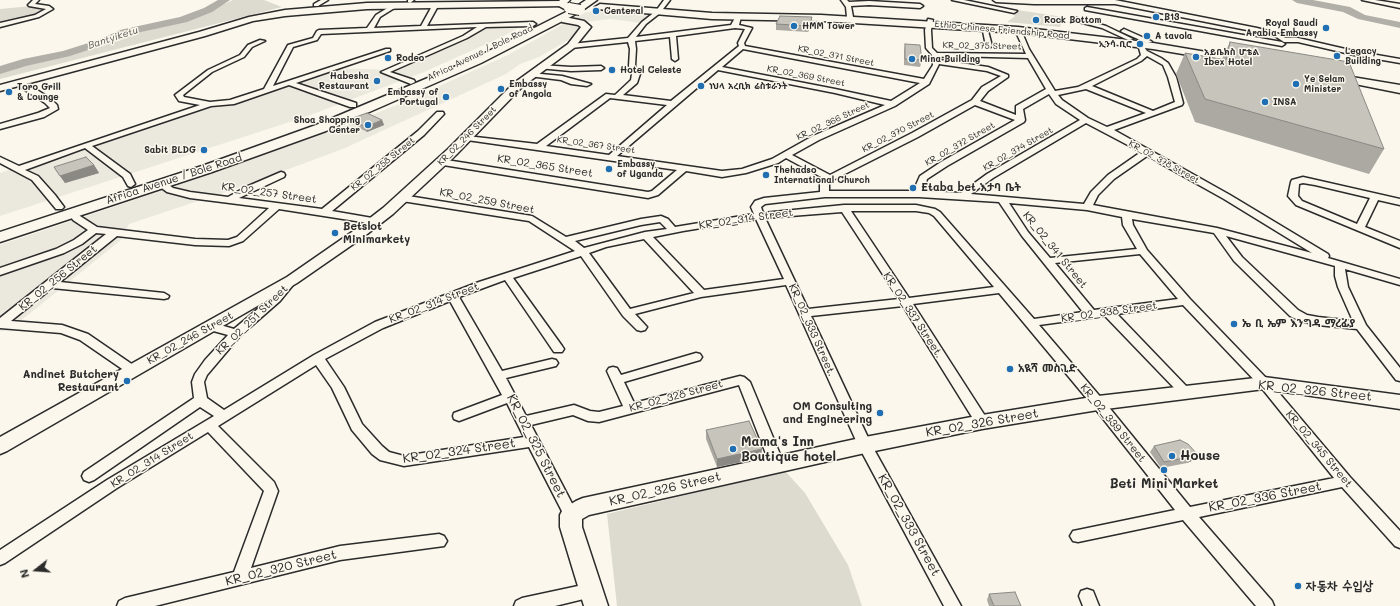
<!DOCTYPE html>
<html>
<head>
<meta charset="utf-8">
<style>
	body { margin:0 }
	#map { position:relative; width:1400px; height:606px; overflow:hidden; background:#fbf7ec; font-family:Mali,sans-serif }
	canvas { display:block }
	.north { position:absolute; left:16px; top:550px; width:40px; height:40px; -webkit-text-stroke:3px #fbf7ec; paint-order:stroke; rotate:253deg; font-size:11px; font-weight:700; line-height:16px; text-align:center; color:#2b2b2b }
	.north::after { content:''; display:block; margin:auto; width:14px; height:18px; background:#2b2b2b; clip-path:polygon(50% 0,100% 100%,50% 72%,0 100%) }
</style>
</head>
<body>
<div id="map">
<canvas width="1400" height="606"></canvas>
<div class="north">N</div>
</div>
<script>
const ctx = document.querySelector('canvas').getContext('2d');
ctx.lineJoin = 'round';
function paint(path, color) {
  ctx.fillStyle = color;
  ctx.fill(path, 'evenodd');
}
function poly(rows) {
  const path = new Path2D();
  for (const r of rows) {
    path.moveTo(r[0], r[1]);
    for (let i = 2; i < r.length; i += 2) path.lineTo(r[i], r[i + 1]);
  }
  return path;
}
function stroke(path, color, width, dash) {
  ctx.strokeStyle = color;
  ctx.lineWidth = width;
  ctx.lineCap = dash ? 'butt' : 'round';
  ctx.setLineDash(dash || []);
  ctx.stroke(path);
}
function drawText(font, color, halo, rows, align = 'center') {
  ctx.font = font + ' Mali,"Noto Sans Ethiopic","Poor Story",sans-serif';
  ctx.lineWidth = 3;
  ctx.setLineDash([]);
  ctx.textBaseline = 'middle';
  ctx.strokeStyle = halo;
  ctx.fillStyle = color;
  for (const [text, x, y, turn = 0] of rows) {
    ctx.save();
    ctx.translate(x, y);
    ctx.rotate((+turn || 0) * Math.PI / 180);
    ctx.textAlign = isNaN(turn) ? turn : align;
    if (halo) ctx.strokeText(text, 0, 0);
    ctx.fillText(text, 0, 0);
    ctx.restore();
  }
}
const built = poly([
	[608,8,653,13,641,23,610,19,585,22,577,35,539,57,520,64,506,74,345,148,246,185,129,224,121,240,8,331,0,331,0,245,220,171,347,125,404,102,508,55,583,13],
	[490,26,521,26,504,36,424,72,305,117,0,216,0,173,334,68,390,70]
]);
const green = poly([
	[233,0,264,0,282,7,0,79,0,72,24,64,68,55,127,33,184,21,200,15],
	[32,6,44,9,48,12,0,25,0,9],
	[1017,10,1031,12,1063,17,1060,27,1007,22,1014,17],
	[785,471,805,493,848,565,862,606,617,606,607,514]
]);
const river = poly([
	[218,0,230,0,212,12,187,22,127,35,109,43,70,56,26,66,0,74,0,66,23,59,63,51,101,39,120,30,180,17,204,8,218,0],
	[1292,0,1313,0,1350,7,1365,15,1400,22,1400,28,1358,19,1343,12,1297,3,1292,0]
]);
const street = poly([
	[33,0,39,0,35,4,49,6,53,9,39,17,0,27,0,23,35,15,46,9,29,6,28,5,33,0],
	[321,0,328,0,318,6,314,6,314,4,321,0],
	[408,0,414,0,410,3,408,2,408,0],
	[664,0,670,0,660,13,646,24,636,37,731,25,736,16,738,15,741,17,739,25,752,28,744,43,745,46,924,79,933,65,932,55,926,48,925,30,928,19,933,20,931,30,932,48,937,53,1026,54,1015,30,1018,28,1021,30,1029,49,1055,91,1078,87,1137,59,1141,55,1139,48,1140,47,1144,47,1147,51,1161,58,1168,63,1176,77,1183,103,1182,105,1114,130,1230,195,1328,254,1329,256,1328,258,1400,279,1400,285,1345,269,1348,287,1366,325,1400,368,1400,381,1396,380,1357,329,1318,325,1300,321,1290,316,1234,261,1214,233,1132,219,1133,225,1147,250,1190,299,1268,380,1350,477,1400,531,1400,548,1395,546,1342,487,1199,517,1272,601,1274,606,1256,606,1183,520,1078,542,1073,541,1070,536,1073,531,1078,530,1175,510,1093,406,999,293,913,304,987,419,989,422,987,425,982,427,977,425,903,306,811,316,871,444,961,606,944,606,858,445,786,285,701,297,635,314,647,327,645,330,641,331,637,330,623,316,581,256,513,278,562,346,564,349,562,352,554,352,505,280,459,297,502,371,552,359,556,360,558,363,556,366,506,378,526,416,574,405,590,411,599,412,623,406,607,371,609,368,613,367,617,368,621,375,696,353,700,354,702,357,700,360,624,382,634,403,740,376,744,377,750,382,784,464,782,468,777,469,772,468,770,464,739,385,599,422,588,421,573,415,531,425,578,515,576,519,571,521,566,519,529,447,404,466,380,460,372,454,352,430,332,388,316,365,218,426,274,482,278,491,251,568,340,546,439,534,444,536,447,541,444,546,340,560,155,606,117,606,119,601,125,598,234,572,264,491,208,432,117,488,5,563,0,565,0,550,107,480,214,416,200,407,94,480,89,482,84,480,82,476,84,472,194,398,192,382,195,374,205,360,228,335,206,329,204,326,206,323,210,322,234,329,272,297,288,278,296,278,297,280,280,301,240,336,207,375,204,382,207,398,224,410,314,355,375,322,479,282,575,251,529,221,402,201,399,200,397,198,399,196,402,195,532,216,566,237,641,219,661,216,668,219,675,227,754,214,751,207,755,201,764,198,820,192,820,181,823,178,786,158,778,163,746,173,722,177,686,171,658,195,648,198,437,164,436,162,440,159,648,192,652,191,677,170,467,140,463,138,467,136,537,144,606,94,615,95,631,80,632,74,629,66,630,49,628,42,571,48,568,46,571,44,628,38,642,22,656,11,664,0],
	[735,28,745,29,738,43,739,46,671,101,623,95,637,83,640,74,635,66,636,49,635,41,670,37,672,59,675,61,678,59,676,36,735,28],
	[743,49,920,83,891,101,835,89,722,67,743,49],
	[953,56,1028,58,1046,89,1016,106,1016,115,980,101,988,91,1008,77,1008,75,988,67,939,60,939,57,953,56],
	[1147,56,1163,65,1168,77,1175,102,1153,111,1092,86,1141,61,1147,56],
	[939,64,987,71,1001,76,982,87,972,100,912,133,830,175,792,155,819,140,895,106,929,84,939,64],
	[718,70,835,93,885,105,813,136,772,159,742,169,722,171,617,156,718,70],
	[1086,89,1146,113,1107,127,1088,118,1062,100,1058,95,1086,89],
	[1049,94,1056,104,1080,120,987,174,961,193,924,191,927,179,947,166,1024,122,1025,120,1023,109,1049,94],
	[610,98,667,105,609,155,546,146,610,98],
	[975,105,1015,120,941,162,920,176,916,185,915,191,829,191,829,182,918,137,975,105],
	[1086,123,1141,152,1108,175,1091,192,1084,204,971,194,993,178,1086,123],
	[1147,156,1224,199,1312,253,1217,228,1093,205,1098,195,1114,179,1147,156],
	[825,197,919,197,999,202,1022,236,1083,312,1034,319,940,212,935,209,916,205,844,205,763,213,761,207,765,204,825,197],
	[1009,203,1087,210,1122,217,1123,225,1137,249,1050,258,1028,232,1009,203],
	[851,211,916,211,929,213,934,216,994,287,909,298,851,211],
	[842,212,899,299,808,309,765,218,842,212],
	[756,219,784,279,704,290,653,237,683,231,756,219],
	[660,222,667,229,645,232,584,248,575,241,641,225,660,222],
	[1226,236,1335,266,1335,276,1338,287,1353,321,1318,317,1307,315,1298,310,1242,257,1226,236],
	[644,239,694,293,630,309,589,253,606,247,644,239],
	[1140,254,1178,299,1094,310,1055,263,1140,254],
	[450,301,502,395,454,413,453,416,454,419,459,421,507,403,524,437,404,456,389,452,382,446,362,424,344,387,325,359,383,328,450,301],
	[1183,305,1260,386,1334,478,1190,507,1103,400,1039,325,1105,316,1181,395,1185,397,1189,395,1191,392,1189,389,1117,314,1183,305],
	[841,0,847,0,849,2,869,1,920,4,923,6,920,8,869,5,851,6,853,17,850,19,847,17,846,7,841,0],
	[952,0,964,0,1017,11,1014,13,952,0],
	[993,0,1115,0,1257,28,1279,34,1285,38,1298,38,1354,51,1400,59,1400,63,1354,55,1298,42,1284,42,1275,36,1257,32,1115,4,1034,4,996,2,993,0],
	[1362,0,1375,0,1400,4,1400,8,1362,0],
	[435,4,438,6,427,26,533,22,536,24,533,26,486,27,467,38,390,72,414,80,415,82,411,84,381,72,463,36,477,27,321,34,317,40,293,47,273,86,386,49,390,49,390,51,296,83,356,103,356,107,350,107,289,85,234,104,211,106,92,146,130,174,135,184,131,187,128,186,123,177,85,148,25,170,38,176,55,195,64,207,62,209,56,209,32,180,0,163,0,157,19,166,200,105,179,101,175,95,208,70,240,55,248,45,260,40,265,41,252,47,244,57,212,72,183,95,184,97,210,102,230,100,264,89,288,45,313,38,317,31,319,30,367,28,376,15,394,4,396,5,396,7,380,17,374,28,421,26,432,6,435,4],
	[1087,7,1282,42,1285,44,1282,46,1085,10,1085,8,1087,7],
	[1073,17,1106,26,1133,39,1128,40,1102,28,1071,20,1071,18,1073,17],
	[982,26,987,27,992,46,991,47,986,46,982,26],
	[1124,29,1151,41,1152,42,1147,43,1122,32,1121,31,1124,29],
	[540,65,571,67,601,66,604,68,601,70,571,71,538,68,538,66,540,65],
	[531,73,562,76,591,84,587,86,571,84,561,80,529,76,529,74,531,73],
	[17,81,23,81,51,99,57,105,58,109,44,117,0,129,0,124,38,113,50,108,45,103,17,85,17,81],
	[437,112,443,112,444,114,424,135,332,211,378,219,380,221,378,223,375,224,279,209,243,241,229,246,195,245,117,236,60,282,164,293,169,296,168,298,164,299,52,288,11,321,62,325,88,334,136,367,138,370,136,373,132,374,128,373,80,340,61,333,0,328,0,318,106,234,96,233,82,244,64,253,0,275,0,268,56,249,74,240,88,230,73,220,68,212,70,210,76,210,80,216,97,227,195,239,228,240,237,237,269,208,190,198,167,192,159,186,158,184,159,182,165,182,173,188,190,192,228,197,246,187,281,172,284,173,285,175,284,177,239,198,322,209,418,131,437,112],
	[1303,177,1400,199,1400,205,1378,200,1365,227,1400,241,1400,248,1296,205,1288,196,1291,182,1292,180,1303,177],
	[1303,183,1315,185,1370,198,1357,224,1302,201,1298,196,1299,184,1303,183],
	[592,583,598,585,600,590,598,595,592,597,555,606,514,606,516,601,522,598,592,583],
	[1087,589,1093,591,1099,606,1083,606,1079,596,1081,591,1087,589]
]);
const secondary = poly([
	[562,1,566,4,565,6,367,9,285,16,253,21,205,36,0,91,0,85,199,32,249,17,285,10,367,3,562,1],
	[565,17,584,21,591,27,574,48,522,87,456,155,393,214,362,238,297,283,7,451,0,454,0,437,287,277,352,232,383,208,448,149,514,83,568,44,581,27,578,25,562,22,561,20,565,17],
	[1264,377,1400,395,1400,409,1264,389,1098,410,982,429,865,453,589,515,582,519,582,527,608,606,584,606,560,527,560,515,563,509,576,501,583,498,865,437,982,415,1098,396,1264,377]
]);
const primary = poly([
	[560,0,570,0,567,3,574,8,586,0,597,0,580,12,481,63,326,131,212,172,0,242,0,232,202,166,316,125,473,59,568,11,559,6,557,4,560,0],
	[600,4,712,13,821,15,1018,27,1153,43,1248,59,1254,62,1248,65,1153,49,1018,33,821,21,712,19,597,9,595,7,600,4],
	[1334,74,1400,85,1400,93,1330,79,1328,77,1330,75,1334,74]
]);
const primaryBridge = poly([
	[569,8,580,10]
]);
const wall = poly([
	[812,17,812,23,808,32,776,30,776,24],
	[1230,42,1384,149,1369,174,1195,122,1176,74,1185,53,1222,59],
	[905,44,922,60,920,67,904,65,904,51],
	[350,119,382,120,384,125,367,132,352,124],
	[94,165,99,173,65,183,54,167],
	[706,430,761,458,717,467,706,439],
	[1180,440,1194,460,1187,463,1161,468,1150,452,1154,446],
	[989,594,1021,606,989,606,987,600]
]);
const shadedWall = poly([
	[812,17,812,23,808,32,809,26],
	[382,120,384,125,367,132,366,127],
	[94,165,99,173,65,183,60,176],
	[762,449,761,458,717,467,717,459],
	[1198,455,1194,460,1187,463,1190,457]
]);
const building = poly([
	[780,16,812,17,809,26,776,24,780,16],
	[1230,42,1349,62,1384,149,1205,99,1185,53,1226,60,1230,42],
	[905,44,920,45,922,60,905,59,905,44],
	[367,113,382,120,366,127,350,119,367,113],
	[86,157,94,165,60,176,54,167,86,157],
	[749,421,762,449,717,459,706,430,749,421],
	[1180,440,1188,444,1198,455,1190,457,1164,462,1154,446,1180,440],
	[1015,592,1021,606,994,606,989,594,1015,592]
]);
const markers = [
	[596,11,4,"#1f6fb2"],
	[1156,17,4,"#1f6fb2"],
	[1036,20,4,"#1f6fb2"],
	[794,26,4,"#1f6fb2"],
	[1326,28,4,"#1f6fb2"],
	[1147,36,4,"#1f6fb2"],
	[1140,44,4,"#1f6fb2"],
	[1337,56,4,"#1f6fb2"],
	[1196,57,4,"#1f6fb2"],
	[388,58,4,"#1f6fb2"],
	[912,59,4,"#1f6fb2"],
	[612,70,4,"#1f6fb2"],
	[377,81,4,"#1f6fb2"],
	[1296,84,4,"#1f6fb2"],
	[701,86,4,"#1f6fb2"],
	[501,89,4,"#1f6fb2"],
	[9,92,4,"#1f6fb2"],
	[446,97,4,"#1f6fb2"],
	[1265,102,4,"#1f6fb2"],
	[368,125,4,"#1f6fb2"],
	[204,150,4,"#1f6fb2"],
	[609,169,4,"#1f6fb2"],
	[766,175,4,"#1f6fb2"],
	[913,188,4,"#1f6fb2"],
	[335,233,4,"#1f6fb2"],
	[1234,324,4,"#1f6fb2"],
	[1010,369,4,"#1f6fb2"],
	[127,381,4,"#1f6fb2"],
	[880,413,4,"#1f6fb2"],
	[733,449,4,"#1f6fb2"],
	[1172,456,4,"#1f6fb2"],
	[1164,470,4,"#1f6fb2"],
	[1298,586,4,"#1f6fb2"]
];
const farPoinames = [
	["Centeral",604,11],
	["B13",1164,17],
	["Rock Bottom",1044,20],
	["Royal Saudi",1318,23,"right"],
	["Arabia Embassy",1318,33,"right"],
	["HMM Tower",802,26],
	["A tavola",1155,36],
	["ኢንሳ ቢሮ",1132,44,"right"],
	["Legacy",1345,51],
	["Building",1345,61],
	["አይቤክስ ሆቴል",1204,52],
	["Ibex Hotel",1204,62],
	["Rodeo",396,58],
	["Mina Building",920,59],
	["Hotel Celeste",620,70],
	["Habesha",369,76,"right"],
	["Restaurant",369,86,"right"],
	["Ye Selam",1304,79],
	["Minister",1304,89],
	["Embassy",509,84],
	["of Angola",509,94],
	["ነህላ አረቢክ ሬስቱራንት",709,86],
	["Toro Grill",17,87],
	["& Lounge",17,97],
	["Embassy of",438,92,"right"],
	["Portugal",438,102,"right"],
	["INSA",1273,102],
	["Shoa Shopping",360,120,"right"],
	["Center",360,130,"right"],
	["Sabit BLDG",196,150,"right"],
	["Embassy",617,164],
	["of Uganda",617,174],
	["Thehadso",774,170],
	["International Church",774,180]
];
const farStreetnames = [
	["Ethio-Chinese Friendship Road",1002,30,5],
	["KR_02_375 Street",982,46,1],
	["Africa Avenue / Bole Road",480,53,-26],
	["KR_02_371 Street",836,56,11],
	["KR_02_369 Street",806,76,11],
	["KR_02_366 Street",833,121,-25],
	["KR_02_370 Street",898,132,-27],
	["KR_02_246 Street",467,136,-45],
	["KR_02_372 Street",960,144,-30],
	["KR_02_367 Street",596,145,8],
	["KR_02_374 Street",1018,149,-30],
	["KR_02_378 Street",1164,162,29],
	["KR_02_258 Street",383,164,-39]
];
const farWaternames = [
	["Bantyiketu",113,38,-18]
];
const streetNames = [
	["KR_02_365 Street",545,166,9],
	["Africa Avenue / Bole Road",174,179,-18],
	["KR_02_257 Street",269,193,8],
	["KR_02_259 Street",487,201,11],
	["KR_02_314 Street",746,219,-8],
	["KR_02_341 Street",1055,250,51],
	["KR_02_256 Street",58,278,-39],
	["KR_02_314 Street",434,303,-21],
	["KR_02_338 Street",1109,312,-8],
	["KR_02_337 Street.",913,315,57],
	["KR_02_251 Street",252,320,-44],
	["KR_02_333 Street.",812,330,66],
	["KR_02_246 Street",190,338,-29],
	["KR_02_328 Street",676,396,-15],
	["KR_02_339 Street",1113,423,51],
	["KR_02_345 Street",1319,449,50],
	["KR_02_314 Street",152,460,-32]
];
const poiNames = [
	["Etaba bet እታባ ቤት",921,188],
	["Betslot",343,227],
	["Minimarkety",343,240],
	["ኤ ቢ ኤም እንግዳ ማረፊያ",1242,324],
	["አዪሻ መስጊድ",1018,369],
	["Andinet Butchery",119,375,"right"],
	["Restaurant",119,388,"right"],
	["OM Consulting",872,407,"right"],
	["and Engineering",872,420,"right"]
];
const nearStreetnames = [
	["KR_02_326 Street",1315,391,6],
	["KR_02_326 Street",982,423,-10],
	["KR_02_325 Street",536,446,63],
	["KR_02_324 Street",459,451,-8],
	["KR_02_326 Street",665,489,-13],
	["KR_02_336 Street",1265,497,-11],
	["KR_02_333 Street",909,525,61],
	["KR_02_320 Street",281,568,-14]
];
const nearPoinames = [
	["Mama's Inn",741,442],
	["Boutique hotel",741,457],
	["House",1180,456],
	["Beti Mini Market",1164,484,"center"],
	["자동차 수입상",1306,586]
];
paint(built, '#ebe8de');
paint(green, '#dddad0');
paint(river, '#b1afa7');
stroke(street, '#2b2b2b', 3);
stroke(secondary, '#2b2b2b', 3);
stroke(primary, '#2b2b2b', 3);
paint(street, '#fbf7ec');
paint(secondary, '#fbf7ec');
paint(primary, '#fbf7ec');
stroke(primaryBridge, '#2b2b2b', 12, []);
stroke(primaryBridge, '#fbf7ec', 10);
paint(wall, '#aba9a2');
paint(shadedWall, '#8b8984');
paint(building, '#c7c4bc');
stroke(building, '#8b8984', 1);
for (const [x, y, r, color] of markers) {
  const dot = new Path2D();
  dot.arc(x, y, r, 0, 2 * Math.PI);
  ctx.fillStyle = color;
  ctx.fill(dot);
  stroke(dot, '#fbf7ec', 1.5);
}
drawText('bold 9px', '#2b2b2b', '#fbf7ec', farPoinames, 'left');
drawText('9px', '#2b2b2b', '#fbf7ec', farStreetnames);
drawText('italic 10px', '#5a5956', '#fbf7ec', farWaternames);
drawText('11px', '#2b2b2b', '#fbf7ec', streetNames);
drawText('bold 11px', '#2b2b2b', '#fbf7ec', poiNames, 'left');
drawText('13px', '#2b2b2b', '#fbf7ec', nearStreetnames);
drawText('bold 13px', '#2b2b2b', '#fbf7ec', nearPoinames, 'left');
</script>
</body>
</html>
